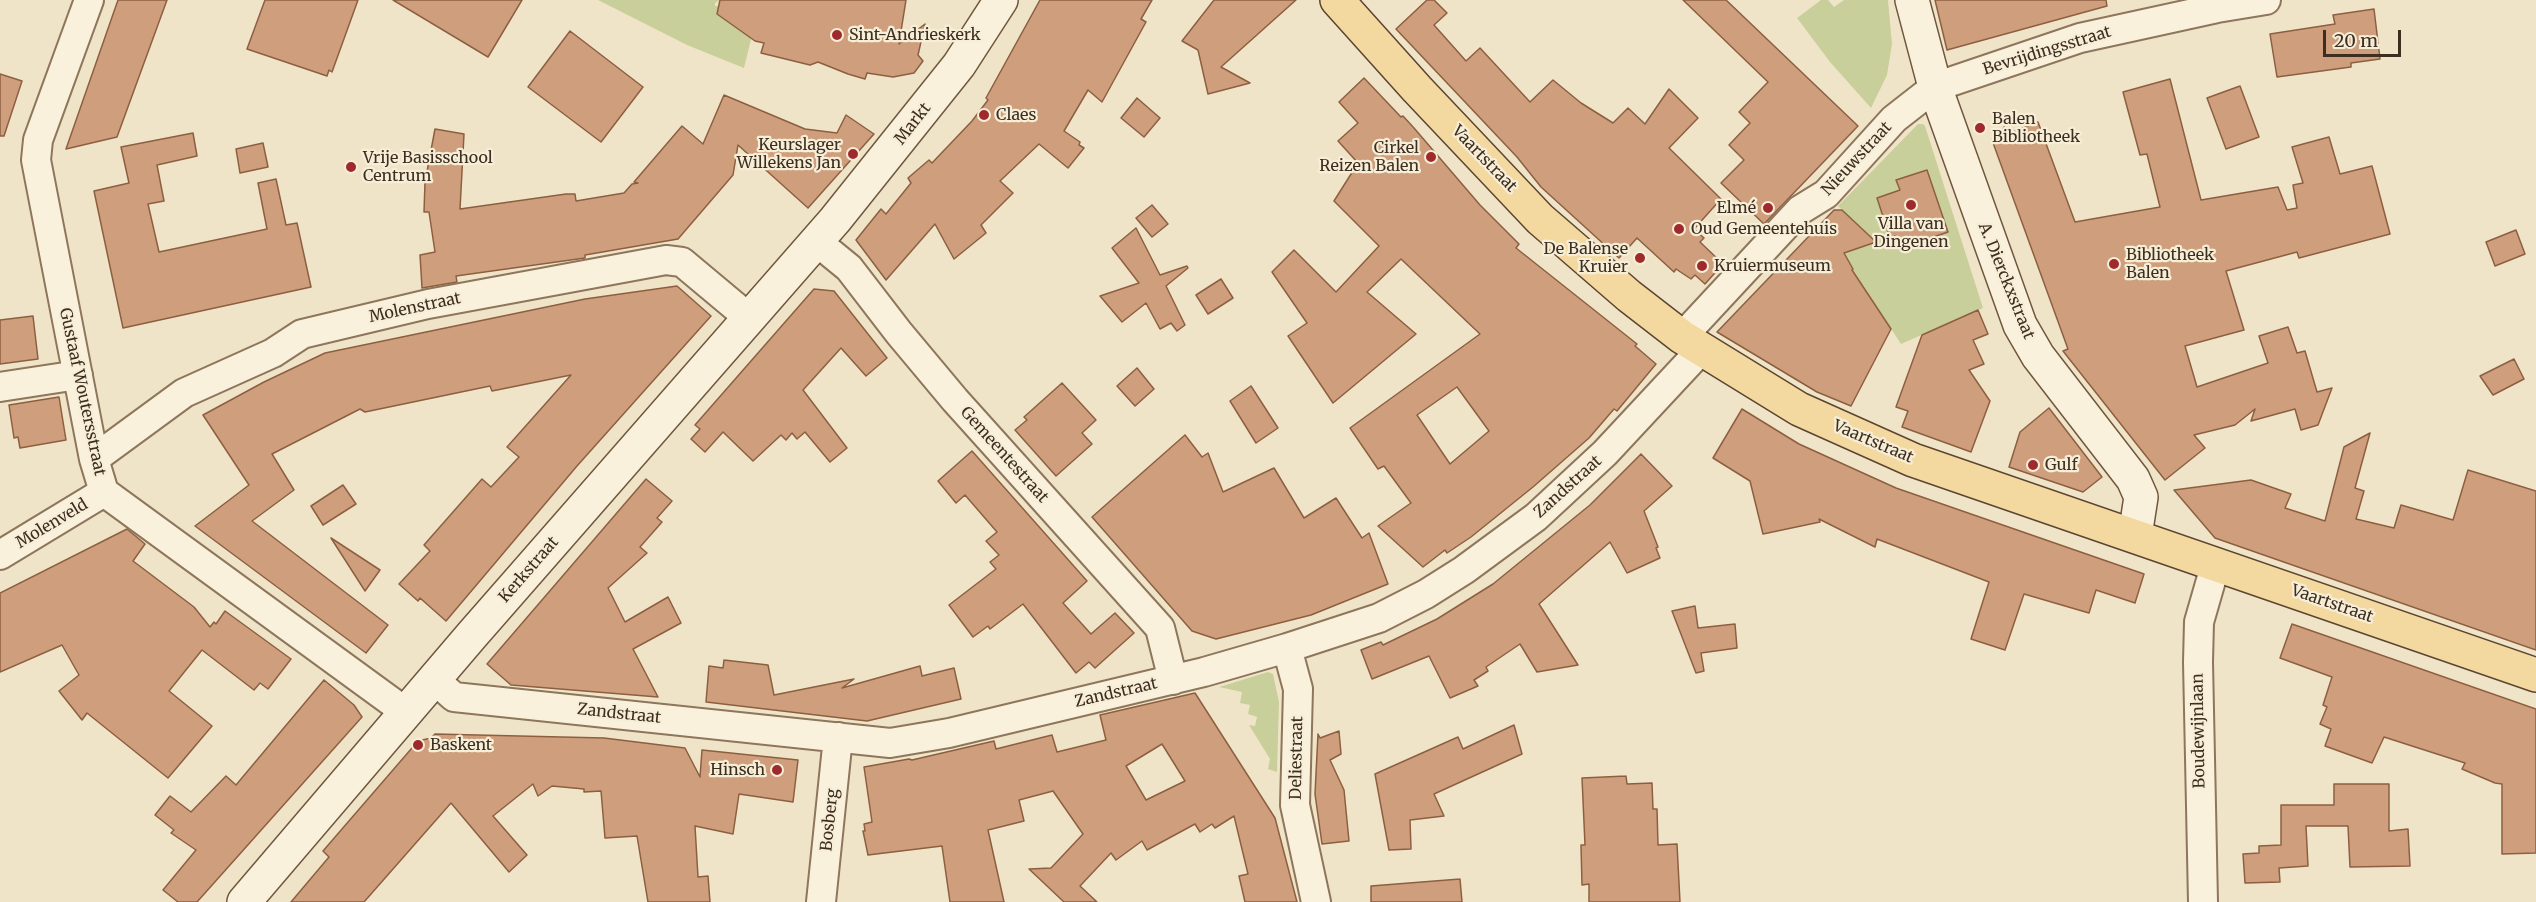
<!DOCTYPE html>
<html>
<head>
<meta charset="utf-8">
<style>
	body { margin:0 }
	#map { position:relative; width:2536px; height:902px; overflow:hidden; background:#f0e4c8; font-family:Merriweather,serif }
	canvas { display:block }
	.scale { position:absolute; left:2323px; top:30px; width:78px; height:27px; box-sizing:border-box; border:3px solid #3d2e20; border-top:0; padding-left:8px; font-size:18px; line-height:21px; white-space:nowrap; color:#3d2e20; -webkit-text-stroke:4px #f7eed8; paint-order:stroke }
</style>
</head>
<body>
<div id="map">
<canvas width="2536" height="902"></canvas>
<div class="scale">20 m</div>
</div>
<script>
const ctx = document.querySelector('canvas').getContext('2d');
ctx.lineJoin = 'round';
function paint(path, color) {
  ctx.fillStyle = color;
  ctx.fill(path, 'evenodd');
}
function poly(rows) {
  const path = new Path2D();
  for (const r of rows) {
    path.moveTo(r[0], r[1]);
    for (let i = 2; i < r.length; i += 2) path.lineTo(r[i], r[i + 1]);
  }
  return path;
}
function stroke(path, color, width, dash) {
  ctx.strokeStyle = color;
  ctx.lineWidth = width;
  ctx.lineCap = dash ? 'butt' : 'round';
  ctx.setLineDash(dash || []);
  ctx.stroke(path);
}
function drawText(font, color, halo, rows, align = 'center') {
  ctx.font = font + ' Merriweather,serif';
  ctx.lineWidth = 4.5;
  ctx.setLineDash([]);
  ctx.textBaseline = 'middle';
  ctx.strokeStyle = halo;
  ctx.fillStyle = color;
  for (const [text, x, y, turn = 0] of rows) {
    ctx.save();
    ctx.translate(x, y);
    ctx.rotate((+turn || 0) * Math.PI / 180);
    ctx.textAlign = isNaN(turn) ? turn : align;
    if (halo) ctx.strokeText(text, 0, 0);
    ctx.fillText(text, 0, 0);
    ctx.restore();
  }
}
const green = poly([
	[598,0,720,0,715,3,715,6,720,6,726,14,723,18,726,21,755,23,744,68,687,45],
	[1821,0,1828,0,1834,7,1844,0,1888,0,1892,44,1887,75,1871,108,1830,62,1797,18],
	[1918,124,1923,124,1925,126,1983,308,1901,344,1852,270,1853,269,1843,250,1863,229,1838,206],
	[1268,672,1273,674,1279,702,1277,772,1268,769,1270,759,1249,725,1255,726,1257,717,1248,714,1250,705,1240,703,1242,692,1219,687]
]);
const building = poly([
	[118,0,167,0,117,137,66,149,118,0],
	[265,0,358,0,332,72,329,70,327,76,247,49,265,0],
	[393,0,522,0,488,57,393,0],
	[720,0,906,0,899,44,925,24,918,55,923,61,914,73,893,77,867,73,865,79,848,74,818,62,810,65,761,53,764,43,755,41,717,14,720,0],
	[1040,0,1152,0,1141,19,1146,22,1102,102,1088,90,1064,131,1080,142,1079,145,1084,148,1068,168,1039,144,1000,181,1013,193,981,225,986,233,954,259,935,224,886,280,856,240,881,209,886,214,911,183,908,178,929,160,932,163,972,121,988,100,986,98,1040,0],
	[1214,0,1296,0,1221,67,1250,83,1208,94,1198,50,1182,41,1214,0],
	[1427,0,1434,0,1447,13,1434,25,1466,61,1480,48,1530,102,1553,80,1581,103,1613,123,1628,108,1645,124,1669,89,1698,118,1669,148,1721,199,1694,229,1704,238,1700,242,1723,264,1705,284,1695,275,1691,279,1676,269,1674,272,1637,238,1619,258,1541,187,1517,157,1396,29,1427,0],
	[1683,0,1726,0,1858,126,1764,224,1721,183,1744,160,1729,145,1750,123,1739,112,1768,82,1683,0],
	[1935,0,2106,0,2107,6,1947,50,1935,0],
	[2374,9,2380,59,2351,63,2351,67,2277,77,2270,34,2335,24,2333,15,2374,9],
	[570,31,643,87,601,142,528,87,570,31],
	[0,74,22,81,4,136,0,136,0,74],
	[1364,78,1401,117,1403,116,1414,128,1480,205,1519,244,1516,248,1637,344,1635,346,1656,364,1617,411,1614,409,1589,438,1533,487,1471,537,1447,553,1445,550,1423,567,1378,526,1411,503,1384,466,1378,469,1350,428,1480,334,1401,259,1367,292,1416,334,1333,403,1288,336,1307,323,1272,272,1294,250,1336,292,1379,246,1334,201,1358,163,1338,141,1358,123,1339,102,1364,78],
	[1457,387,1489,431,1450,464,1417,415,1457,387],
	[2170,79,2201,200,2278,187,2287,210,2297,208,2293,185,2303,183,2292,147,2329,137,2340,174,2372,166,2390,234,2299,258,2297,252,2226,271,2244,330,2185,346,2197,387,2268,363,2259,336,2288,327,2297,353,2305,351,2317,392,2332,388,2318,425,2301,430,2295,409,2251,421,2255,409,2235,425,2194,435,2205,448,2165,480,2063,351,2068,349,1992,140,2000,137,2004,127,2013,132,2038,122,2075,222,2160,207,2147,154,2140,155,2123,92,2170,79],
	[2240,86,2259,137,2226,149,2207,98,2240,86],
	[724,95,805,129,837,133,846,115,874,134,808,208,738,145,733,175,678,239,585,255,585,258,456,276,457,282,422,288,420,255,435,252,429,212,424,212,425,182,435,129,464,134,460,209,566,194,575,194,576,201,624,193,632,184,638,183,634,182,682,126,703,144,724,95],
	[1137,98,1160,118,1144,137,1121,118,1137,98],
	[193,133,197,156,157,165,164,201,148,204,159,252,267,229,258,183,276,179,286,225,297,223,311,287,123,328,94,191,129,183,121,147,193,133],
	[263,143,268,167,240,173,236,149,263,143],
	[1927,170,1948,232,1922,241,1908,239,1898,242,1895,236,1890,238,1877,198,1900,190,1896,180,1927,170],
	[1152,205,1168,224,1152,237,1136,218,1152,205],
	[1834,210,1842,210,1876,242,1844,253,1853,269,1852,270,1891,329,1851,406,1817,392,1717,332,1834,210],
	[1136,228,1160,275,1187,266,1188,268,1166,286,1185,325,1177,331,1171,323,1160,329,1146,303,1122,322,1100,296,1139,283,1112,248,1136,228],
	[2516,230,2525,254,2495,266,2486,242,2516,230],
	[1221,279,1233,298,1208,314,1196,295,1221,279],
	[677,286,711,316,577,466,446,621,420,598,418,601,399,584,430,551,424,545,482,479,491,487,519,457,507,447,571,375,492,391,490,386,365,412,360,409,272,454,294,490,252,521,388,625,366,653,195,526,249,485,203,415,264,382,325,353,585,299,677,286],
	[814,289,834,291,887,358,866,376,841,348,803,390,847,448,830,462,805,432,797,439,792,433,786,440,781,435,753,461,723,432,705,452,691,439,700,429,695,425,814,289],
	[1978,310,1988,334,1973,340,1984,364,1969,370,1990,401,1971,452,1902,427,1908,411,1896,407,1922,335,1978,310],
	[33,316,38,359,0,364,0,320,33,316],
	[2514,359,2524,379,2493,395,2480,376,2514,359],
	[1137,368,1154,389,1135,406,1117,386,1137,368],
	[1062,383,1096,420,1082,433,1092,444,1056,476,1015,430,1027,420,1024,417,1062,383],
	[1251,386,1278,428,1256,443,1230,401,1251,386],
	[59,397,66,440,20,448,18,437,14,438,9,405,59,397],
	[2049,408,2102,477,2083,492,2009,467,2020,432,2049,408],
	[1742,409,1799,444,1896,488,2144,574,2135,603,2096,590,2089,613,2024,594,2005,650,1971,639,1989,582,1877,539,1875,547,1819,519,1820,522,1763,534,1750,481,1713,458,1742,409],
	[2370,433,2355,488,2364,491,2356,519,2394,528,2401,505,2453,520,2468,470,2536,491,2536,650,2215,538,2174,490,2251,480,2291,494,2285,508,2325,521,2344,447,2370,433],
	[1185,435,1202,457,1208,453,1223,492,1274,468,1304,518,1336,498,1362,538,1369,533,1388,584,1311,615,1216,639,1192,631,1092,517,1185,435],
	[972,451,1087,581,1063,603,1091,634,1115,613,1134,633,1095,668,1089,662,1076,673,1023,604,990,629,988,626,973,637,949,605,996,569,990,562,999,555,986,541,997,532,965,495,956,503,938,481,972,451],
	[1641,454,1672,486,1644,511,1658,547,1656,548,1660,558,1627,573,1610,542,1539,604,1578,665,1537,672,1520,644,1486,667,1488,671,1474,680,1478,686,1450,698,1429,656,1372,679,1361,650,1381,642,1383,645,1437,619,1493,584,1590,505,1641,454],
	[646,479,672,501,657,518,662,522,640,547,647,553,608,588,625,622,668,597,681,623,633,649,658,697,511,685,487,664,646,479],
	[343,485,356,504,323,525,311,506,343,485],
	[127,529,145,544,133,561,194,607,210,627,214,622,216,624,225,611,291,659,268,689,260,683,254,690,202,650,169,691,212,726,168,778,87,713,82,720,59,691,79,675,62,645,0,672,0,593,127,529],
	[331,538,380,570,365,591,331,538],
	[1695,606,1698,628,1735,624,1737,648,1701,653,1704,671,1696,673,1672,611,1695,606],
	[2292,624,2536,709,2536,853,2502,854,2502,784,2495,783,2462,769,2465,763,2384,737,2372,763,2325,746,2331,729,2320,724,2327,707,2323,705,2332,677,2280,658,2292,624],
	[724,660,768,665,774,695,854,679,842,688,920,666,922,676,954,668,961,699,867,721,706,702,709,666,723,668,724,660],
	[324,680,354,705,362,717,197,902,178,902,163,890,196,850,171,833,174,830,155,815,170,796,191,812,226,776,236,785,324,680],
	[1195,693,1275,818,1297,902,1245,902,1239,876,1248,874,1234,816,1215,828,1212,824,1200,832,1195,824,1147,850,1142,841,1116,860,1111,853,1080,886,1097,902,1064,902,1029,869,1051,868,1083,834,1053,791,1019,800,1024,821,988,830,1004,902,950,902,942,846,868,855,863,831,865,831,864,824,872,822,864,767,909,759,912,760,994,741,996,749,1052,735,1057,752,1106,740,1100,715,1195,693],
	[1162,744,1185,781,1146,800,1126,766,1162,744],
	[1514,725,1522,754,1434,794,1444,816,1410,820,1411,849,1389,850,1375,774,1458,737,1463,749,1514,725],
	[1339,731,1341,754,1330,760,1344,790,1349,841,1322,844,1315,794,1318,734,1320,738,1339,731],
	[435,734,604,738,685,748,700,777,702,750,798,760,793,802,739,794,733,834,695,826,698,877,708,876,710,902,648,902,637,836,605,838,601,791,584,792,584,789,552,786,538,796,533,784,493,816,527,855,509,872,451,803,364,902,291,902,329,857,323,851,418,741,431,738,435,734],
	[1626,776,1627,784,1652,783,1653,809,1657,809,1658,845,1677,844,1680,902,1589,902,1589,884,1582,885,1581,845,1585,845,1582,778,1626,776],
	[2334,784,2389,784,2389,831,2408,829,2410,866,2350,867,2348,826,2306,826,2308,866,2279,868,2280,882,2245,883,2243,854,2259,853,2259,846,2281,845,2281,805,2334,805,2334,784],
	[1460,879,1462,902,1371,902,1371,886,1460,879]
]);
const street = poly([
	[89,0,38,140,36,160,94,459,104,492,407,713],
	[816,241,849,268,899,333,955,400,1160,628,1173,680],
	[1682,337,1800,210,1826,194,1894,119,1935,87,2080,38,2217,8,2266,0],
	[0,387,78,375],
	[94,459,184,393,273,353,302,334,428,304,666,260,682,262,749,318],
	[0,555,104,492],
	[1287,648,1298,689,1295,805,1316,902],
	[435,680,454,697,890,743,949,733,1204,672,1287,648,1379,618,1426,594,1464,570,1536,517,1605,453,1701,350],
	[821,902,838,737],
	[2203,902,2198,662,2199,622,2216,563]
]);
const secondary = poly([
	[1912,0,1935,87,2020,325,2038,356,2133,479,2141,497,2135,536],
	[244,902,472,635,835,220,959,65,1001,0]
]);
const primary = poly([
	[1337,0,1417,89,1540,219,1629,296,1682,337,1799,409,1913,460,2536,675]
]);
const markers = [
	[837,35,6,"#9e2a2b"],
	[984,115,6,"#9e2a2b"],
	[1980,128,6,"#9e2a2b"],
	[853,154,6,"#9e2a2b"],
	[1431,157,6,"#9e2a2b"],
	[351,167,6,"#9e2a2b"],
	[1911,205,6,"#9e2a2b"],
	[1768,208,6,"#9e2a2b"],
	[1679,229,6,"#9e2a2b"],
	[1640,258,6,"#9e2a2b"],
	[2114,264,6,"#9e2a2b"],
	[1702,266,6,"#9e2a2b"],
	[2033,465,6,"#9e2a2b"],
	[418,745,6,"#9e2a2b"],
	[777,770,6,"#9e2a2b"]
];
const poiNames = [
	["Sint-Andrieskerk",849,35],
	["Claes",996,115],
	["Balen",1992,119],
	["Bibliotheek",1992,137],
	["Keurslager",841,145,"right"],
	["Willekens Jan",841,163,"right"],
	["Cirkel",1419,148,"right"],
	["Reizen Balen",1419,166,"right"],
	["Vrije Basisschool",363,158],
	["Centrum",363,176],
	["Elmé",1756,208,"right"],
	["Villa van",1911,224,"center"],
	["Dingenen",1911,242,"center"],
	["Oud Gemeentehuis",1691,229],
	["De Balense",1628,249,"right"],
	["Kruier",1628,267,"right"],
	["Bibliotheek",2126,255],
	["Balen",2126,273],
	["Kruiermuseum",1714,266],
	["Gulf",2045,465],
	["Baskent",430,745],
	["Hinsch",765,770,"right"]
];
const streetNames = [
	["Bevrijdingsstraat",2047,51,-17],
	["Markt",913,124,-52],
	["Vaartstraat",1484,159,46],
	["Nieuwstraat",1857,159,-47],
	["A. Dierckxstraat",2006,281,68],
	["Molenstraat",415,308,-12],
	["Gustaaf Woutersstraat",82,392,78],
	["Vaartstraat",1873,442,23],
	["Gemeentestraat",1004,455,48],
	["Zandstraat",1568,487,-42],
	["Molenveld",52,524,-31],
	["Kerkstraat",529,570,-49],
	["Vaartstraat",2332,604,19],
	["Zandstraat",1116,693,-13],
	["Zandstraat",619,714,6],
	["Boudewijnlaan",2199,731,-91],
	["Deliestraat",1297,758,-89],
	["Bosberg",830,820,-84]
];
paint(green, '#c9cf9b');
paint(building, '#cf9f7d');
stroke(building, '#8d5f41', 1.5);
stroke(street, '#8d765c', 32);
stroke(secondary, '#6f573f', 36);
stroke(primary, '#5b4430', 36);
stroke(street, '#faf1dc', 28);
stroke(secondary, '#faf1dc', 33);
stroke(primary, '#f3d9a0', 33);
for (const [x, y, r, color] of markers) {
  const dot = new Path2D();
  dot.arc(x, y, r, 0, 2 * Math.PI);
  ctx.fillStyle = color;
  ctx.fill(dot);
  stroke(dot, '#f7eed8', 2);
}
drawText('16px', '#3d2e20', '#f7eed8', poiNames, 'left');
drawText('16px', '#3d2e20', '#f7eed8', streetNames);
</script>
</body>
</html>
